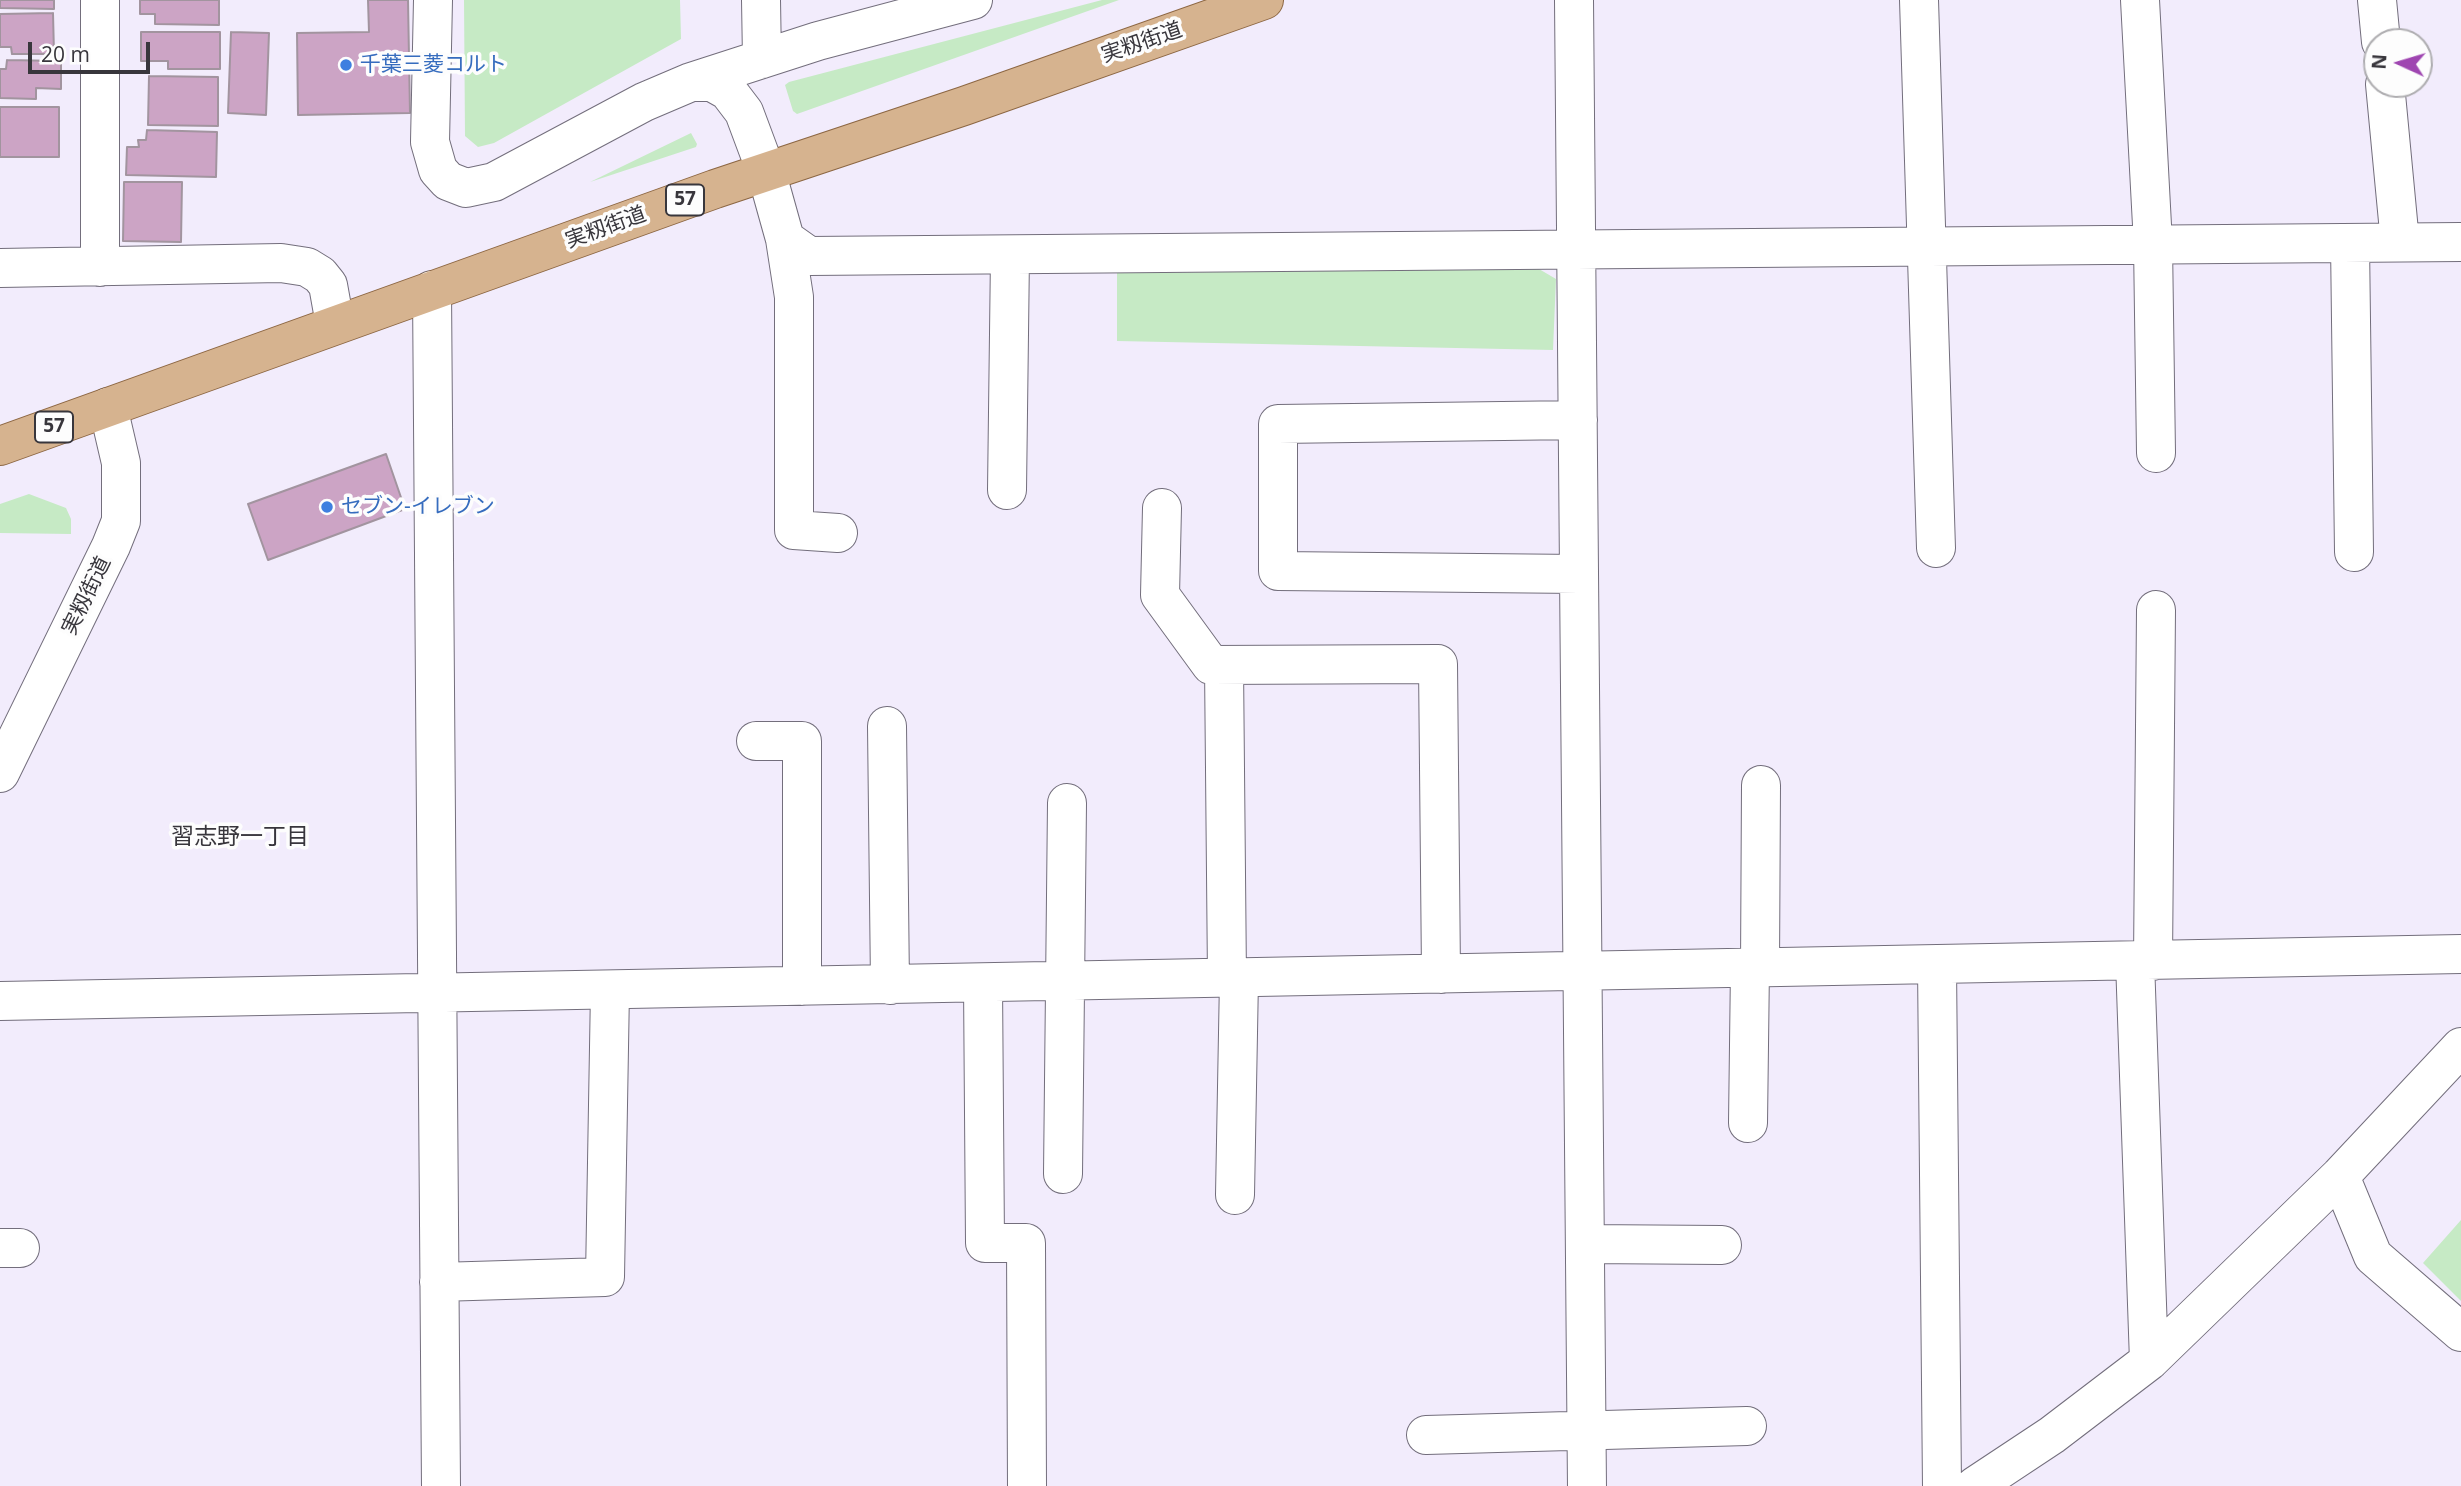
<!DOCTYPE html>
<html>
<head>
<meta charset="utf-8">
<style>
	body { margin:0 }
	#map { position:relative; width:2461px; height:1486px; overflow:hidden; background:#f2ecfc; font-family:"Open Sans",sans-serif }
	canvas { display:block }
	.north { position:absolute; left:2363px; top:28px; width:70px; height:70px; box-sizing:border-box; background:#fdfdfd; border:2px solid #aeadb0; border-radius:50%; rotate:274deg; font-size:19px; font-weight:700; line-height:28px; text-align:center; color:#38363c }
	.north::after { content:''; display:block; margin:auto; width:24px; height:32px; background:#9f46b1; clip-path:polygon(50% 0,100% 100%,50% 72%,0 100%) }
	.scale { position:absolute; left:28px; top:42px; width:122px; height:32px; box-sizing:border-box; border:4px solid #38363c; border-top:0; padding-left:9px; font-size:21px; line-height:24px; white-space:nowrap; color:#38363c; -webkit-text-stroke:5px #fdfdfd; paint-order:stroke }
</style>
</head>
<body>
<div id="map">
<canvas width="2461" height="1486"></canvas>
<div class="north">N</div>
<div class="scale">20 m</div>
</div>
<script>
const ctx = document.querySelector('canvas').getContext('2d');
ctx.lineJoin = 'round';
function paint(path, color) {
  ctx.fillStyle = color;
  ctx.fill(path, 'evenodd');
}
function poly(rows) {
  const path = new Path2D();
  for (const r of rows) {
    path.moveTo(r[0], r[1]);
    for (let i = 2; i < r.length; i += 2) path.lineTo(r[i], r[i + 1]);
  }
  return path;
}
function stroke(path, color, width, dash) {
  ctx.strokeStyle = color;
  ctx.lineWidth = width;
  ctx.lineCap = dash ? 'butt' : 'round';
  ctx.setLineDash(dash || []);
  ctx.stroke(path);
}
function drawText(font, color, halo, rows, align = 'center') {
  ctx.font = font + ' "Open Sans","Noto Sans JP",sans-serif';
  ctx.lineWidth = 7;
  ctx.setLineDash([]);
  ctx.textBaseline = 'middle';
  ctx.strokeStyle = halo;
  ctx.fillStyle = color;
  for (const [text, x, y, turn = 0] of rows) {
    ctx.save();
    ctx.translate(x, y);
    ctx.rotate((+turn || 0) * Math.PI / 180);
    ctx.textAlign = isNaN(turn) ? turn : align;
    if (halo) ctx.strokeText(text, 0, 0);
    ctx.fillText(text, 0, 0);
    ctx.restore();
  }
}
const green = poly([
	[464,0,680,0,681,39,494,143,478,147,465,136],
	[1102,0,1119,0,797,114,793,111,785,85,789,82],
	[691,133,697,144,696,147,590,182],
	[1539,269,1556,279,1553,350,1117,341,1117,273],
	[29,494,66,508,71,519,71,534,0,533,0,504],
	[2461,1220,2461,1301,2423,1263]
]);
const building = poly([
	[0,0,54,0,54,9,0,8,0,0],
	[140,0,219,0,219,25,155,24,155,14,140,14,140,0],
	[368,0,408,0,410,113,298,115,297,33,369,32,368,0],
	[53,13,54,54,12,54,11,47,0,47,0,14,53,13],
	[141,32,220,32,220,69,168,69,168,61,141,61,141,32],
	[231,32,269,33,266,115,228,113,231,32],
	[7,60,61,61,61,89,36,88,36,99,0,98,0,69,6,69,7,60],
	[149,76,218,77,218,126,148,125,149,76],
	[0,107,59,107,59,157,0,157,0,107],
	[147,130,217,132,216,177,126,175,127,147,139,147,138,140,146,140,147,130],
	[124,182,182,182,181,242,123,241,124,182],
	[386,454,405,509,268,560,248,504,386,454]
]);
const minor = poly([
	[433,0,430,142,438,170,448,181,466,188,494,182,644,102,691,82,712,82,728,91,744,112,766,171,785,239,809,256,2461,242],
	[761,0,762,59],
	[1574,0,1587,1486],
	[1919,0,1936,548],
	[2140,0,2153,244,2156,453],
	[2377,0,2381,42],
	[691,82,818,41,973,0],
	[2385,84,2400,242],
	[785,239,794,297,794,530,838,533],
	[2350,243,2354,552],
	[100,267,100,0],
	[0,268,281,263,307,267,320,275,328,285,335,324],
	[432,290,441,1486],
	[1578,420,1278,424,1278,571,1579,574],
	[1007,490,1010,255],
	[1162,508,1160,595,1211,665,1438,664,1441,974],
	[1224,665,1227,979],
	[887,726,890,985],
	[756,741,802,741,802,986],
	[0,773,111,546,121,521,121,463,108,407],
	[2135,961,2149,1361],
	[2153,961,2156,610],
	[1937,965,1942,1486],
	[1760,967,1761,785],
	[983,983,985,1243,1026,1243,1027,1486],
	[0,1001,2461,954],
	[1748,1123,1750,967],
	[1063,1174,1067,803],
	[2340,1176,2373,1256,2461,1332],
	[1235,1195,1239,979],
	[1585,1244,1722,1245],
	[0,1248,20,1248],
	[439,1282,605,1277,610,990],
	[1426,1435,1747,1426],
	[1975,1486,2052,1435,2149,1361,2340,1176,2461,1047]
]);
const major = poly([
	[0,446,715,189,964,106,1264,0]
]);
const markers = [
	[346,65,7,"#3f7fe0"],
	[327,507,7,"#3f7fe0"]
];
const shields = [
	[685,200,38],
	[54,427,38]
];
const shieldNames = [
	["57",685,200],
	["57",54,427]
];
const streetNames = [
	["実籾街道",1142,43,-19],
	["実籾街道",606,228,-20],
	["実籾街道",87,596,-64]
];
const shopNames = [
	["千葉三菱コルト",360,65],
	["セブン-イレブン",341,507]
];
const neighbourhoodNames = [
	["習志野一丁目",240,837]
];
paint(green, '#c6eac5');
paint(building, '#cca4c5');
stroke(building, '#a2949f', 2);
stroke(minor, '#736e7c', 40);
stroke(major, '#8c6642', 40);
stroke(minor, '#fff', 38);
stroke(major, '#d6b38f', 38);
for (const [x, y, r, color] of markers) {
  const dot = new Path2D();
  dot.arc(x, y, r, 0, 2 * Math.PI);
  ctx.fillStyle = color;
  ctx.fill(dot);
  stroke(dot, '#fdfdfd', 2.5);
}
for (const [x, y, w] of shields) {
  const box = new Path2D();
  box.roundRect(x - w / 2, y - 15.5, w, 31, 5);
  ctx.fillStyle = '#fdfdfd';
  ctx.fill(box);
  stroke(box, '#38363c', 2);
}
drawText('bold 19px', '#38363c', null, shieldNames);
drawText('21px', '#38363c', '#fdfdfd', streetNames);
drawText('21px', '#366cbe', '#fdfdfd', shopNames, 'left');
drawText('23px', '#38363c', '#fdfdfd', neighbourhoodNames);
</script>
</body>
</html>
